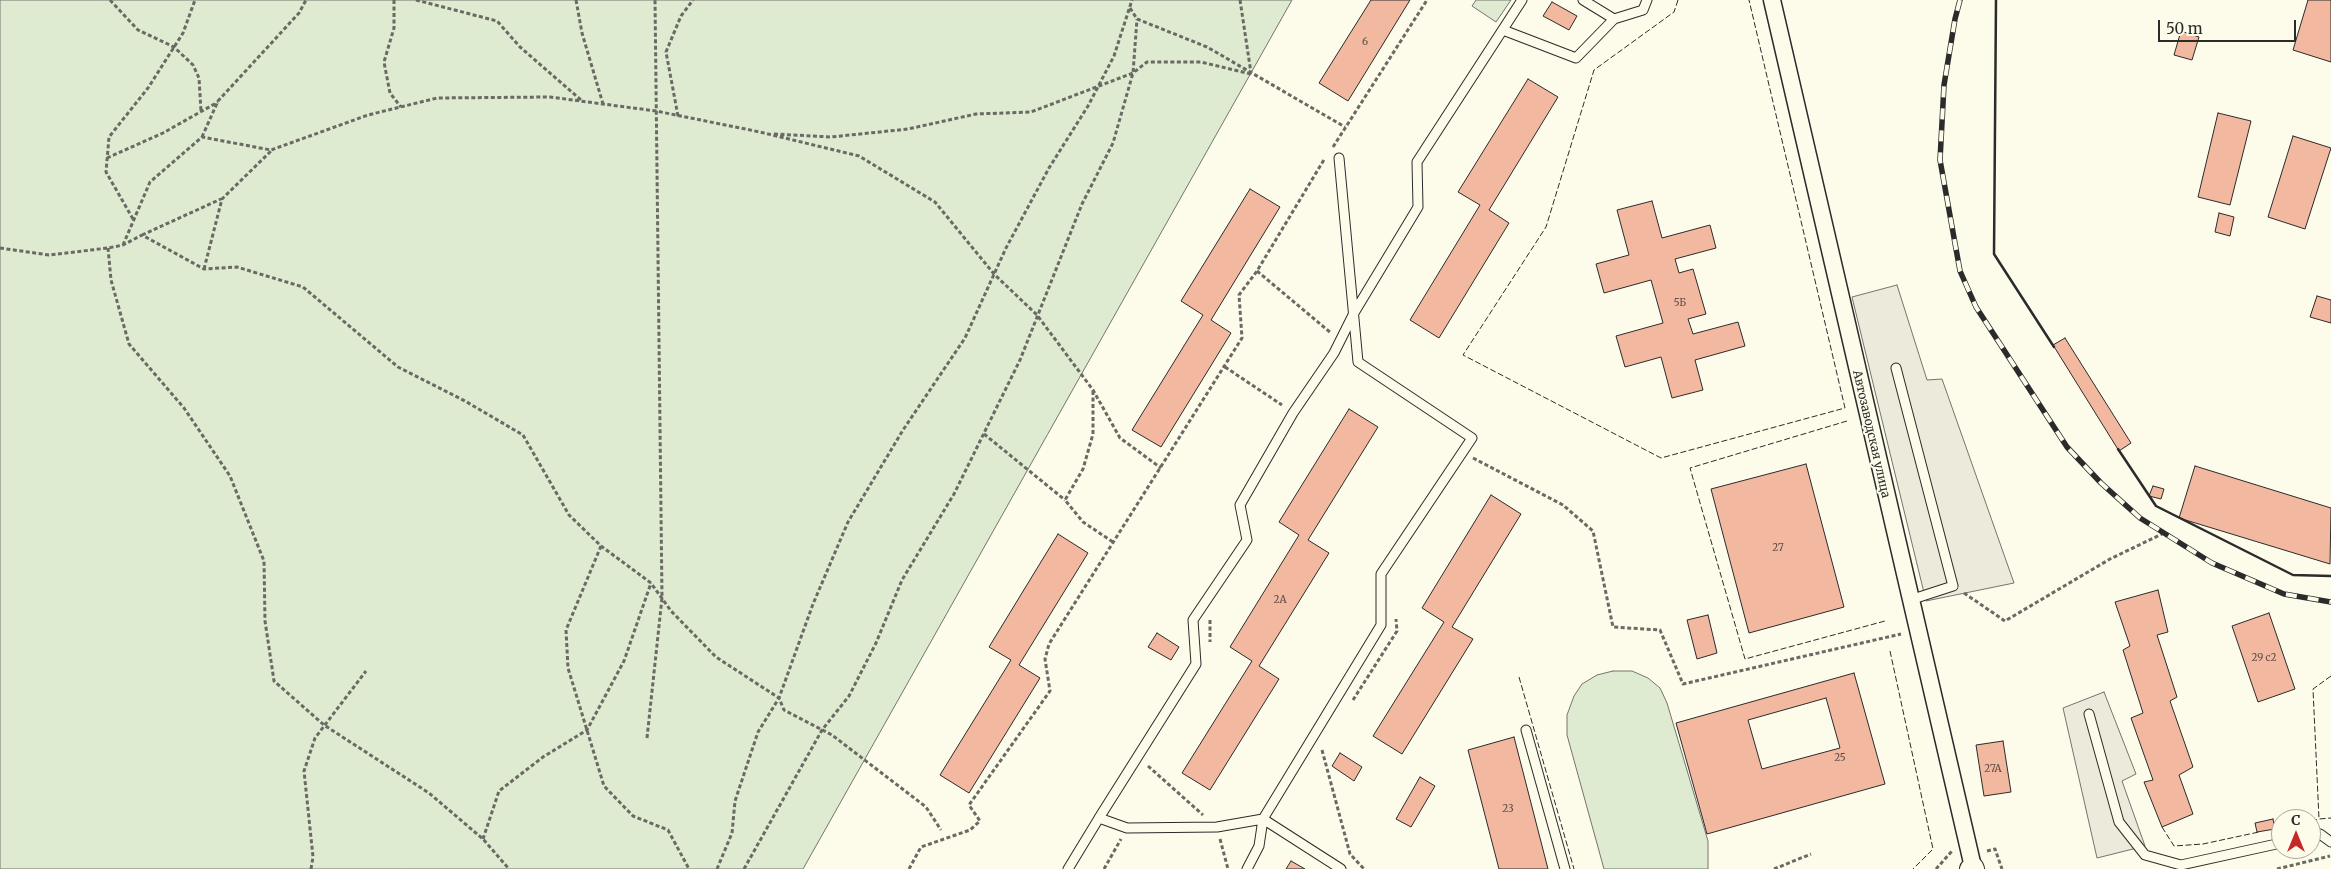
<!DOCTYPE html>
<html>
<head>
<meta charset="utf-8">
<style>
	body { margin:0 }
	#map { position:relative; width:2331px; height:869px; overflow:hidden; background:#fdfbea; font-family:Merriweather,serif }
	canvas { display:block }
	.north { position:absolute; left:2271px; top:809px; width:50px; height:50px; box-sizing:border-box; background:#fdfbea; border:1px solid #a9a89e; border-radius:50%; rotate:0deg; font-size:14px; font-weight:700; line-height:20px; text-align:center; color:#2b2b2b }
	.north::after { content:''; display:block; margin:auto; width:18px; height:22px; background:#c62828; clip-path:polygon(50% 0,100% 100%,50% 72%,0 100%) }
	.scale { position:absolute; left:2158px; top:20px; width:138px; height:22px; box-sizing:border-box; border:2px solid #2b2b2b; border-top:0; padding-left:6px; font-size:15px; line-height:18px; white-space:nowrap; color:#2b2b2b; -webkit-text-stroke:4px #fdfbea; paint-order:stroke }
</style>
</head>
<body>
<div id="map">
<canvas width="2331" height="869"></canvas>
<div class="north">С</div>
<div class="scale">50 m</div>
</div>
<script>
const ctx = document.querySelector('canvas').getContext('2d');
ctx.lineJoin = 'round';
function paint(path, color) {
  ctx.fillStyle = color;
  ctx.fill(path, 'evenodd');
}
function poly(rows) {
  const path = new Path2D();
  for (const r of rows) {
    path.moveTo(r[0], r[1]);
    for (let i = 2; i < r.length; i += 2) path.lineTo(r[i], r[i + 1]);
  }
  return path;
}
function stroke(path, color, width, dash) {
  ctx.strokeStyle = color;
  ctx.lineWidth = width;
  ctx.lineCap = dash ? 'butt' : 'round';
  ctx.setLineDash(dash || []);
  ctx.stroke(path);
}
function drawText(font, color, halo, rows, align = 'center') {
  ctx.font = font + ' Merriweather,serif';
  ctx.lineWidth = 4;
  ctx.setLineDash([]);
  ctx.textBaseline = 'middle';
  ctx.strokeStyle = halo;
  ctx.fillStyle = color;
  for (const [text, x, y, turn = 0] of rows) {
    ctx.save();
    ctx.translate(x, y);
    ctx.rotate((+turn || 0) * Math.PI / 180);
    ctx.textAlign = isNaN(turn) ? turn : align;
    if (halo) ctx.strokeText(text, 0, 0);
    ctx.fillText(text, 0, 0);
    ctx.restore();
  }
}
const green = poly([
	[0,0,1292,0,803,869,0,869,0,0],
	[1476,0,1511,0,1496,22,1472,6,1476,0],
	[1613,671,1632,671,1648,678,1660,688,1667,703,1708,841,1708,869,1604,869,1567,735,1567,715,1574,696,1582,684,1597,675,1613,671]
]);
const parking = poly([
	[1897,285,1927,380,1942,379,2014,583,1926,601,1852,297,1897,285],
	[2104,692,2136,774,2122,781,2145,846,2097,858,2063,708,2104,692]
]);
const building = poly([
	[1371,0,1410,0,1348,101,1319,83,1371,0],
	[2308,0,2331,0,2331,62,2293,50,2308,0],
	[1552,2,1577,16,1569,30,1543,16,1552,2],
	[2181,31,2199,37,2192,60,2174,55,2181,31],
	[1528,79,1558,97,1489,210,1509,223,1439,338,1410,320,1480,205,1458,192,1528,79],
	[2218,113,2251,121,2230,205,2198,197,2218,113],
	[2293,136,2331,148,2305,229,2268,217,2293,136],
	[1250,189,1280,207,1211,320,1231,333,1161,447,1132,430,1203,315,1181,301,1250,189],
	[1652,201,1662,238,1710,225,1716,248,1675,259,1679,273,1693,269,1706,314,1688,319,1693,334,1738,322,1745,346,1695,360,1703,390,1672,398,1661,357,1625,367,1616,336,1663,323,1651,280,1604,293,1596,264,1629,255,1617,210,1652,201],
	[2219,213,2234,217,2230,236,2215,232,2219,213],
	[2317,296,2331,300,2331,323,2310,317,2317,296],
	[2065,338,2131,443,2119,451,2053,345,2065,338],
	[1349,409,1378,427,1308,540,1329,553,1259,666,1279,679,1210,790,1182,773,1252,661,1230,647,1299,535,1279,522,1349,409],
	[1806,464,1844,607,1749,633,1711,489,1806,464],
	[2195,466,2331,508,2330,564,2179,518,2195,466],
	[2153,486,2164,489,2161,499,2149,496,2153,486],
	[1491,495,1521,514,1452,627,1473,639,1402,754,1373,736,1444,622,1422,608,1491,495],
	[1058,534,1088,553,1019,665,1040,678,969,793,940,775,1011,660,989,647,1058,534],
	[2158,590,2168,632,2157,635,2177,697,2170,701,2193,767,2179,775,2193,814,2162,827,2144,782,2153,780,2131,718,2143,713,2123,650,2130,646,2115,602,2158,590],
	[2269,613,2295,689,2258,702,2232,626,2269,613],
	[1708,615,1717,653,1697,659,1687,620,1708,615],
	[1157,633,1179,647,1171,660,1148,647,1157,633],
	[1854,673,1885,784,1707,834,1676,723,1854,673],
	[1826,698,1840,748,1762,769,1748,720,1826,698],
	[1514,737,1548,869,1499,869,1468,750,1514,737],
	[2003,741,2011,792,1984,796,1976,745,2003,741],
	[1340,753,1362,767,1354,781,1332,766,1340,753],
	[1420,777,1435,786,1411,827,1396,819,1420,777],
	[2273,819,2275,829,2257,832,2255,823,2273,819],
	[1291,861,1305,869,1286,869,1291,861]
]);
const path = poly([
	[110,0,138,30,174,47,193,65,199,78,201,111],
	[394,0,394,28,384,62,390,93,401,107],
	[416,0,497,21,520,47,581,100],
	[576,0,582,33,603,104],
	[1240,0,1251,73],
	[1130,8,1137,19,1207,47,1345,127],
	[678,116,666,52,681,16,693,0],
	[774,134,831,137,908,129,976,114,1031,112,1133,73,1147,62,1201,62,1251,74],
	[202,137,218,101,299,13,306,0],
	[1333,147,1427,0],
	[107,158,163,133,218,102],
	[133,219,106,172,109,137,148,88,183,33,195,0],
	[142,235,221,199],
	[123,245,150,182,202,137,271,150,368,115,437,98,550,97,656,111,760,132,859,156,935,202,994,274,1037,315,1093,390,1120,438,1161,468],
	[0,248,49,255,108,248,123,245,142,235,204,269,237,267,303,287,398,367,465,401,523,435,569,515,601,546,651,583,671,611,716,657,779,698,784,710,832,735,926,807,941,830],
	[108,248,111,280,129,344,184,408,230,476,264,561,265,621,274,681,324,725,429,793,483,839,509,869],
	[204,269,222,199,271,151],
	[1257,271,1331,333],
	[1225,367,1282,405],
	[1093,391,1093,434,1083,469,1065,500,1083,522,1113,542],
	[984,434,1065,500],
	[1473,458,1563,505,1593,531,1613,627,1660,630,1683,684,1901,634],
	[601,546,566,630,568,668,604,786,633,816,668,830,689,869],
	[1964,593,2005,621,2110,559,2164,533],
	[1210,620,1210,642],
	[1353,700,1397,631,1396,619],
	[647,738,662,598,655,0],
	[1322,750,1350,854,1364,869],
	[1148,766,1203,815],
	[483,839,499,791,543,757,587,730,624,661,651,583],
	[1220,839,1228,869],
	[1987,851,1995,849,2002,869],
	[311,869,313,857,304,771,315,738,366,671],
	[717,869,732,833,735,801,758,732,779,698,813,604,848,522,903,430,965,338,1006,248,1049,168,1088,106,1114,56,1132,0],
	[744,869,822,730,849,696,876,643,902,580,954,494,1020,360,1082,204,1113,143,1133,73,1137,19],
	[909,869,921,847,970,830,980,821,969,805,1050,691,1045,659,1049,644,1242,338,1239,295,1257,271,1325,158],
	[1104,869,1121,839],
	[1774,869,1811,854],
	[1936,869,1952,851],
	[2277,869,2330,856]
]);
const service = poly([
	[1583,0,1614,19,1643,10,1647,0],
	[1503,30,1576,58,1614,19],
	[1339,158,1358,362,1472,438,1381,574,1381,625,1263,819,1341,869],
	[1896,368,1953,586,1910,600],
	[2089,714,2119,822,2145,855,2181,865,2281,843],
	[1526,730,1565,869],
	[2311,836,2320,834,2331,842],
	[1068,869,1099,818],
	[1247,869,1259,846,1263,819,1217,827,1127,828,1099,818,1196,664,1193,620,1247,540,1240,505,1293,413,1334,353,1354,313,1418,207,1417,162,1522,0]
]);
const minor = poly([
	[1772,0,1973,867]
]);
const tertiary = poly([
	[1970,869,1973,867,1974,869]
]);
const rail = poly([
	[1960,0,1955,19,1944,85,1940,160,1960,271,1976,307,2067,447,2101,483,2140,518,2212,563,2284,594,2331,602]
]);
const fence = poly([
	[1678,0,1674,12,1594,70,1546,227,1463,355,1661,458,1845,408,1749,0],
	[1847,421,1690,468,1745,659,1885,621],
	[1890,651,1933,849,1913,869],
	[2331,676,2313,689,2319,819,2331,818],
	[1519,677,1574,869],
	[2311,821,2319,819],
	[2162,827,2174,846,2203,844,2259,832]
]);
const wall = poly([
	[1996,0,1994,254,2054,347],
	[2118,449,2156,506,2293,575,2331,576]
]);
const numberNames = [
	["6",1365,42],
	["5Б",1680,303],
	["27",1778,548],
	["2А",1280,600],
	["29 с2",2264,658],
	["25",1840,758],
	["27А",1993,769],
	["23",1508,809]
];
const streetNames = [
	["Автозаводская улица",1871,434,77]
];
paint(green, '#deebd1');
stroke(green, '#74746e', 1);
paint(parking, '#eceadb');
stroke(parking, '#74746e', 1);
paint(building, '#f2b8a0');
stroke(building, '#2b2b2b', 1);
stroke(service, '#2b2b2b', 11);
stroke(minor, '#2b2b2b', 19);
stroke(tertiary, '#2b2b2b', 22);
stroke(path, '#6a6964', 3, [4, 2.5]);
stroke(service, '#fdfbea', 9);
stroke(minor, '#fdfbea', 16);
stroke(tertiary, '#fdfbea', 20);
stroke(rail, '#2b2b2b', 5.5);
stroke(rail, '#fdfbea', 4, [11]);
stroke(fence, '#2b2b2b', 1, [6, 2.5]);
stroke(wall, '#2b2b2b', 2.5);
drawText('10px', '#5d4e48', null, numberNames);
drawText('12px', '#2b2b2b', '#fdfbea', streetNames);
</script>
</body>
</html>
